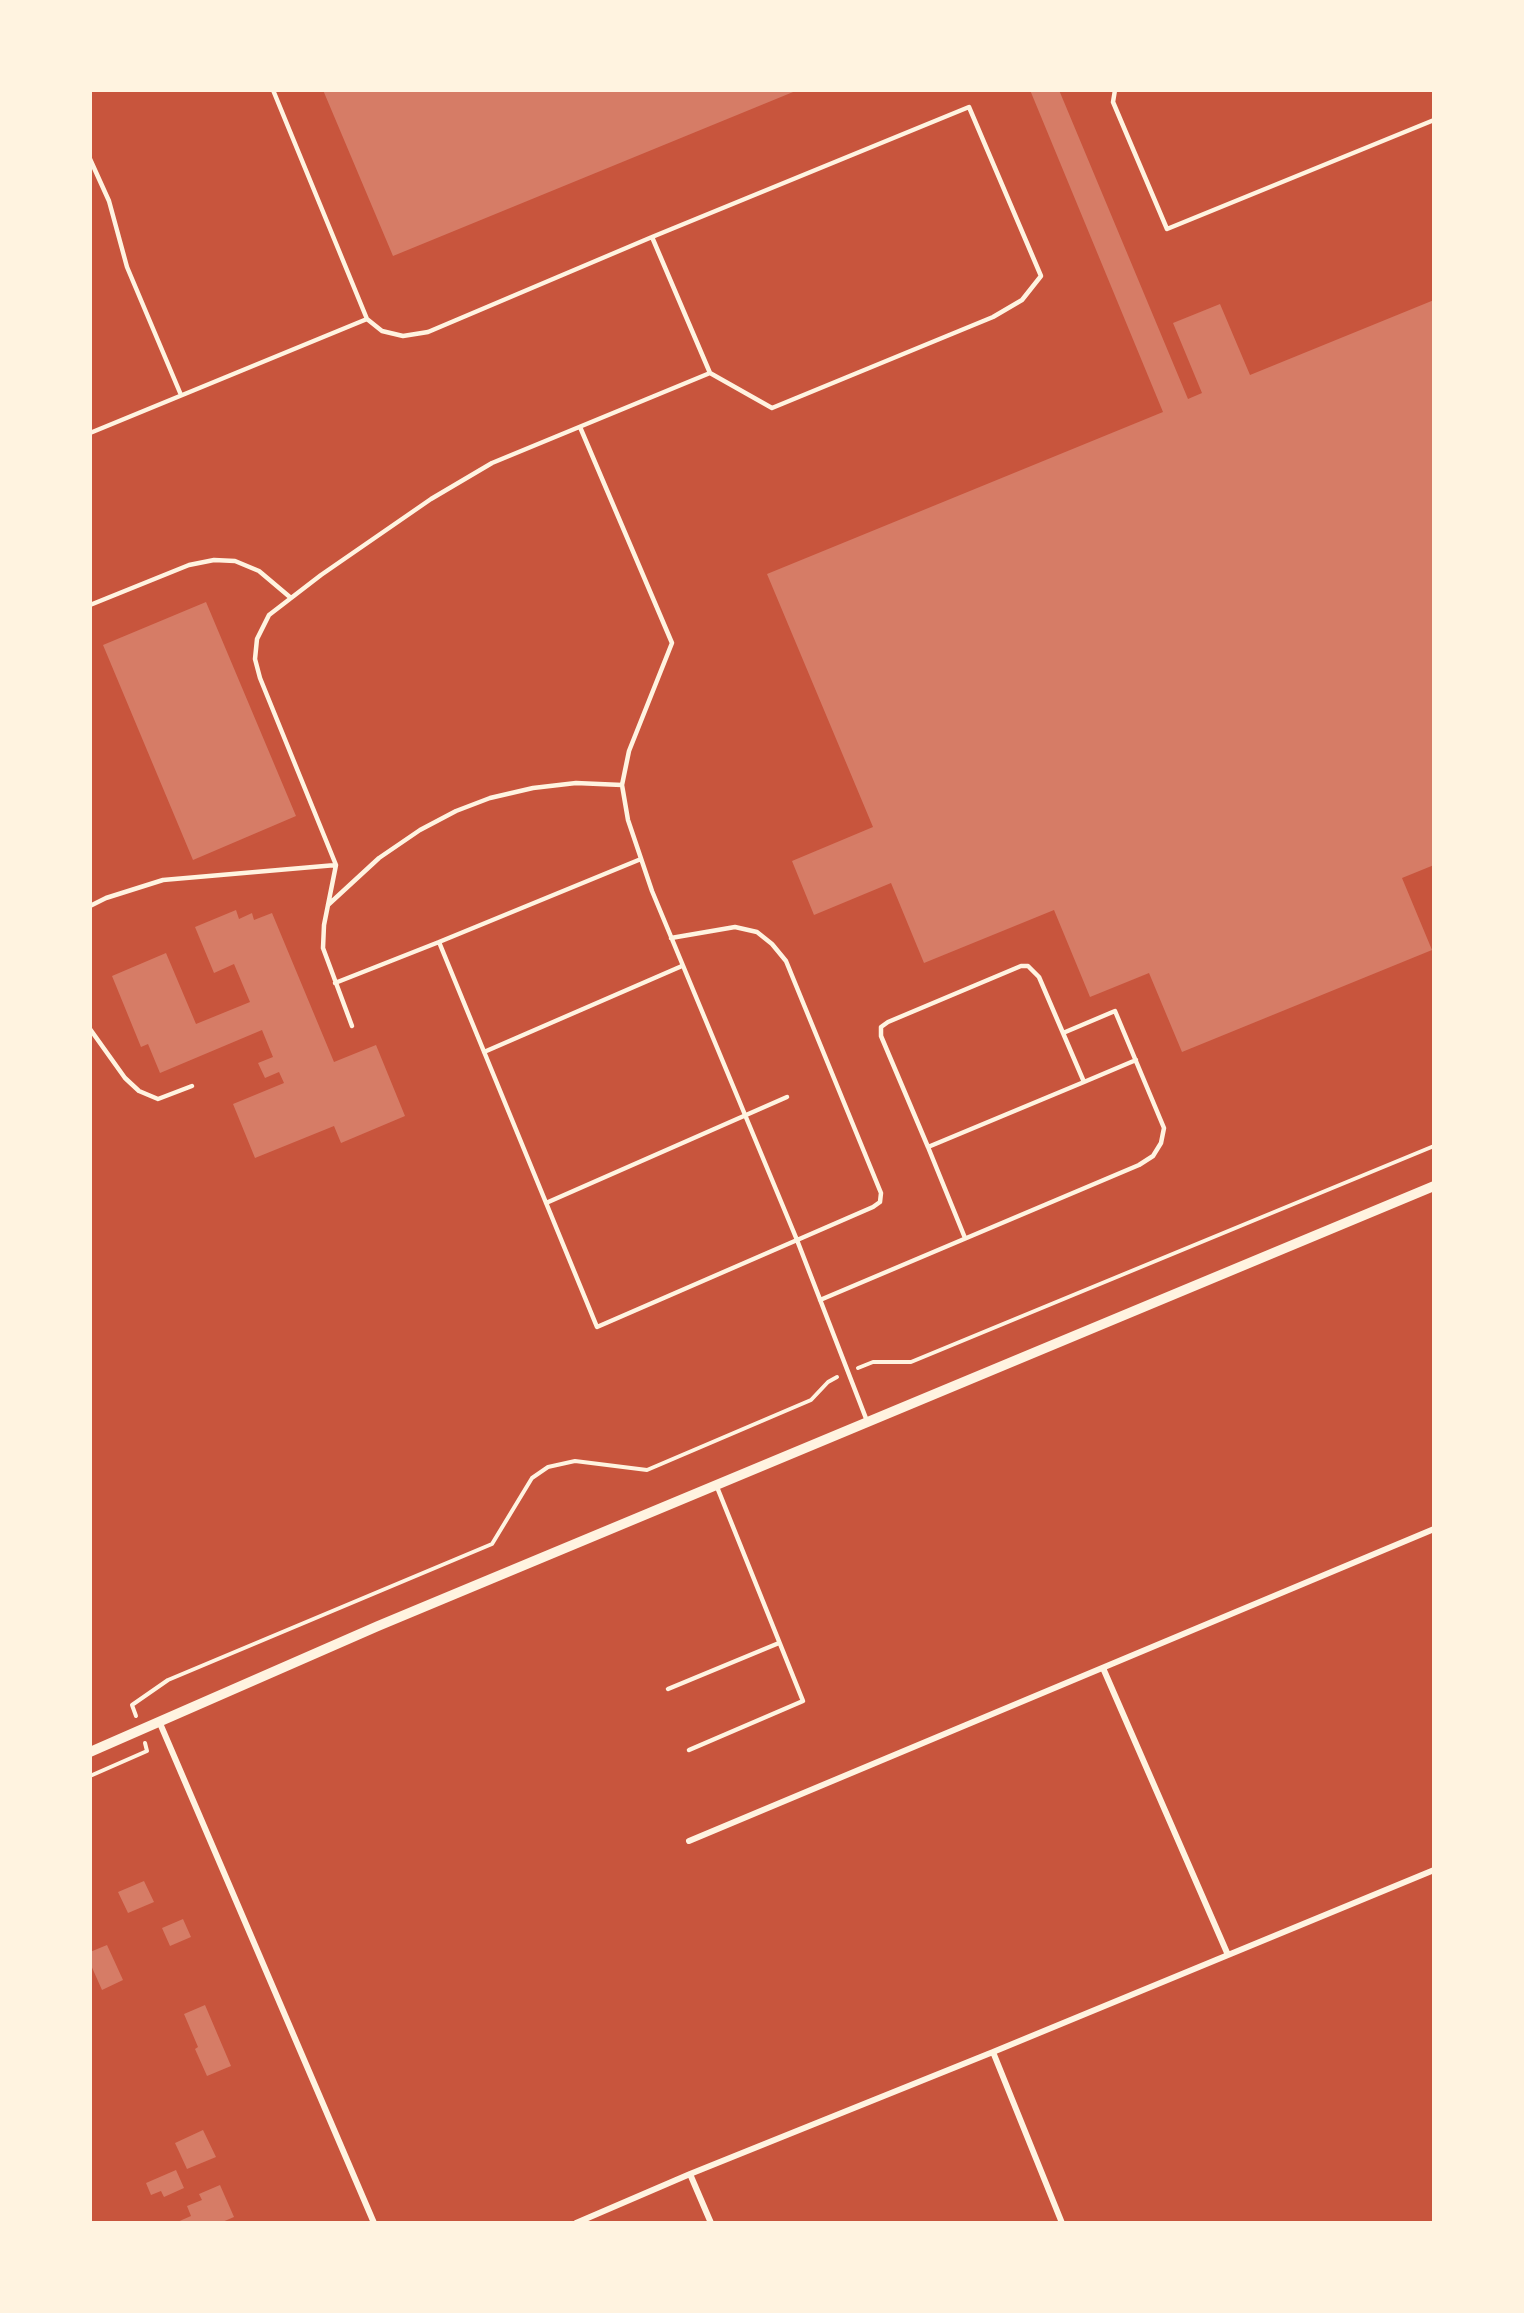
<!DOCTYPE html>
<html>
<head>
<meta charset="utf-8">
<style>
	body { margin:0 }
	#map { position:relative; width:1524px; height:2313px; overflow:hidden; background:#c8553d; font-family:"Fira Sans",sans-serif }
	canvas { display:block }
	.frame { position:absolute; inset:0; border:92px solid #fff3e0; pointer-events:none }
</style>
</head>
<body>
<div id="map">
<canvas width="1524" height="2313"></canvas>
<div class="frame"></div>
</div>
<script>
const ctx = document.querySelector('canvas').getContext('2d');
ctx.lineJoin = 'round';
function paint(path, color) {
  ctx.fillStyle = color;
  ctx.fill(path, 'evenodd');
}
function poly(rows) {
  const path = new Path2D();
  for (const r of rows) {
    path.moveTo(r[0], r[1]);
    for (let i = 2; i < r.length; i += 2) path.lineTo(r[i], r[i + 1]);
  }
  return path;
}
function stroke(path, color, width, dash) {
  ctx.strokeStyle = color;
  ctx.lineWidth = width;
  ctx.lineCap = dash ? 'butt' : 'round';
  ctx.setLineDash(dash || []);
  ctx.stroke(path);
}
const building = poly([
	[323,90,798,90,393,256],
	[1030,90,1059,90,1188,399,1202,393,1173,323,1220,304,1250,375,1434,300,1434,865,1402,878,1432,950,1182,1052,1149,973,1090,997,1054,910,924,963,891,883,814,915,792,861,873,827,767,574,1163,412],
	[206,602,296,816,193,860,103,645],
	[236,910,239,919,252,913,254,920,272,913,334,1062,376,1045,405,1116,341,1143,334,1126,255,1158,233,1104,284,1083,279,1072,265,1078,258,1063,273,1057,262,1030,160,1073,148,1044,141,1047,112,976,166,953,196,1024,250,1002,234,964,214,973,195,927],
	[144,1881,154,1902,128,1913,118,1892],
	[183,1919,191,1937,170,1946,162,1928],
	[107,1945,123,1980,102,1990,90,1963,90,1952],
	[205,2005,231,2066,207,2076,195,2049,198,2047,184,2014],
	[203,2130,216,2157,187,2169,175,2143],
	[176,2170,184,2188,164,2197,161,2191,151,2195,146,2183],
	[220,2185,234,2217,220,2223,175,2223,191,2216,187,2206,202,2200,199,2194]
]);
const path = poly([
	[858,1368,873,1362,911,1362,1434,1146],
	[136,1716,132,1705,168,1680,492,1544,532,1478,548,1467,575,1461,647,1470,811,1400,828,1382,837,1377],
	[90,1776,147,1751,145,1743]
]);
const service = poly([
	[273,90,367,319,382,331,403,336,428,332,652,237,969,107,1041,276,1022,300,993,317,772,408,710,373,492,463,431,499,321,575,269,615,257,639,255,659,260,678,336,865,324,925,323,948,352,1026],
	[1115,90,1113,102,1167,229,1434,120],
	[90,159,109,201,127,267,181,395],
	[652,237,710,373],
	[580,427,672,643,629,751,622,785,628,820,652,891,797,1240,867,1421],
	[90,433,367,319],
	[90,605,189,565,214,560,235,561,259,571,291,598],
	[328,905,379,858,420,830,456,811,490,798,533,788,576,783,622,785],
	[90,906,106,898,163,880,336,865],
	[439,942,641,859],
	[335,983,439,942,597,1327,873,1207,880,1202,881,1193,786,961,772,944,757,932,735,927,671,938],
	[90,1029,125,1078,139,1091,158,1099,192,1086],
	[484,1052,682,966],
	[1084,1082,1039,977,1028,966,1021,966,888,1022,881,1027,881,1036,928,1147,1084,1082,1136,1060],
	[928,1147,965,1238],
	[546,1203,787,1097],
	[820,1300,1139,1165,1153,1156,1161,1143,1164,1128,1115,1011,1063,1033],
	[668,1689,779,1643],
	[689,1750,803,1701,717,1487]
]);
const minor = poly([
	[1103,1668,1228,1955],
	[159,1721,374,2223],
	[689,1841,1434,1529],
	[993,2052,1062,2223],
	[690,2174,711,2223],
	[576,2223,690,2174,993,2052,1434,1870]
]);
const tertiary = poly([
	[90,1752,378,1626,1434,1186]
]);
paint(building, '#d67c66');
stroke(path, '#fff3e0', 4);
stroke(service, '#fff3e0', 4.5);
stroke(minor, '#fff3e0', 6);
stroke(tertiary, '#fff3e0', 10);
</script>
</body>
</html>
